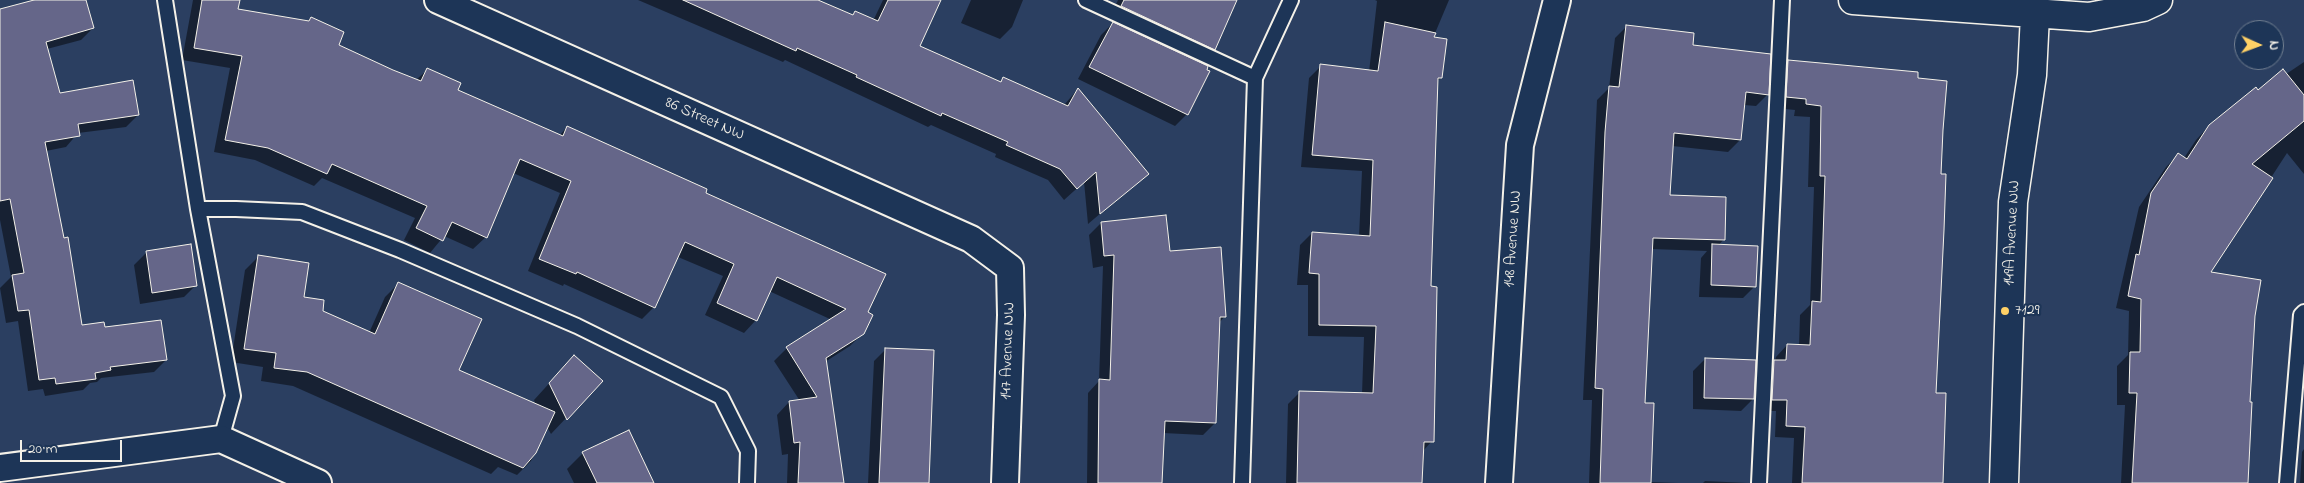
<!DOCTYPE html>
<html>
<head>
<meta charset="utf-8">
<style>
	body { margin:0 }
	#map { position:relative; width:2304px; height:483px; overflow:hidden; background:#2b3f61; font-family:"Indie Flower",sans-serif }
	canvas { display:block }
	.north { position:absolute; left:2234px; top:20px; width:50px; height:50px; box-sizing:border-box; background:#1d3557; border:1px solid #738091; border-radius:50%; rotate:92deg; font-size:14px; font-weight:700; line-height:20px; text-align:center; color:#f4f1e8 }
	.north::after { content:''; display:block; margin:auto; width:18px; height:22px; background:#ffd166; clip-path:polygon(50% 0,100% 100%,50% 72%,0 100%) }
	.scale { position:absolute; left:20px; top:440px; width:102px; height:22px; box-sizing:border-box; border:2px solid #f4f1e8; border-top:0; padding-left:6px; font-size:15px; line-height:18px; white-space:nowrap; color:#f4f1e8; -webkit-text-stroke:4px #1d3557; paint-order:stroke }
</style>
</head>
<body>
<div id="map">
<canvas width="2304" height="483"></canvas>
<div class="north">N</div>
<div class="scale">20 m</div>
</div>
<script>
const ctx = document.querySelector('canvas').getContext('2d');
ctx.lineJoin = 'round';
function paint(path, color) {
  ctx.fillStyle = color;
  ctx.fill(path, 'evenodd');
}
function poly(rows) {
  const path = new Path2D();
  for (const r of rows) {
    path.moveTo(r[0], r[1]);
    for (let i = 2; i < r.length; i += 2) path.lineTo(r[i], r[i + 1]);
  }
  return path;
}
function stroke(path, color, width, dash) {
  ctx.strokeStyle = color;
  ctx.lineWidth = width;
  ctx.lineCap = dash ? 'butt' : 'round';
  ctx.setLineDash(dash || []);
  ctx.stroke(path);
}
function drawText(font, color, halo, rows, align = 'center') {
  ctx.font = font + ' "Indie Flower",sans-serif';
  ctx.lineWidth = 4.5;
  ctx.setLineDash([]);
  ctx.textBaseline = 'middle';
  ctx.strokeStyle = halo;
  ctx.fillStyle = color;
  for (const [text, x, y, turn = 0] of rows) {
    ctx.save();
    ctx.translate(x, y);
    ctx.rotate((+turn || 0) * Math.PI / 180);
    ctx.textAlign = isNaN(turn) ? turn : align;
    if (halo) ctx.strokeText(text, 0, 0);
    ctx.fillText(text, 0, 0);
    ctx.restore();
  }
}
const shadow = poly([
	[50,0,85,0,93,28,81,40,47,49,59,94,138,115,126,127,78,133,66,147,46,151,81,327,104,328,166,360,154,372,101,378,97,382,90,383,83,390,45,396,43,389,28,391,18,321,6,323,0,288,11,277,0,220,0,11],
	[193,0,238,0,236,10,307,22,311,18,337,45,416,80,427,70,456,90,559,136,567,127,704,194,866,313,863,333,850,346,825,362,843,483,787,483,788,454,782,455,777,415,789,402,800,401,774,361,787,348,832,320,769,291,756,320,744,333,705,315,723,276,678,257,654,307,642,319,564,284,563,286,528,271,560,193,513,173,486,237,473,249,444,236,430,253,404,240,415,218,322,178,314,186,255,160,214,152,230,68,182,60],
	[638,0,815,0,851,16,855,12,873,21,883,0,940,0,918,47,999,83,1003,79,1064,105,1078,89,1147,174,1088,224,1084,182,1064,200,1048,180,995,157,996,154,931,125,928,127,785,60,783,62],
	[971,0,1023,0,1012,27,1000,39,961,23],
	[1118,0,1235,0,1214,49,1202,61,1110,18],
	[1375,0,1449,0,1433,38,1441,78,1437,81,1430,288,1432,441,1424,450,1422,483,1286,483,1288,404,1300,392,1362,394,1364,337,1308,336,1308,285,1297,285,1300,245,1312,233,1359,237,1362,171,1301,167,1309,78,1321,66,1369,72,1377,1],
	[1113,23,1187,114,1175,126,1078,79,1101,35],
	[1627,26,1692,46,1768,94,1756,106,1744,105,1740,140,1728,152,1672,146,1668,196,1724,239,1718,246,1755,286,1743,298,1699,297,1701,258,1707,251,1651,249,1644,404,1650,482,1678,483,1589,483,1592,400,1583,400,1597,100,1609,88,1615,38],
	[1788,62,1917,79,1941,130,1935,394,1942,483,1792,483,1794,438,1775,437,1776,411,1760,411,1762,373,1775,361,1776,357,1787,345,1799,346,1800,315,1810,305,1814,187,1808,187,1810,117,1794,116,1795,110,1775,108,1777,74],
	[2304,62,2304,174,2287,153,2209,273,2254,316,2248,403,2247,483,2121,483,2125,405,2117,405,2117,366,2128,355,2129,311,2116,308,2139,207,2166,167,2178,155,2184,158,2196,140,2209,126],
	[1101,223,1168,252,1225,316,1219,323,1215,423,1203,435,1163,433,1161,483,1087,483,1088,393,1099,381,1103,266,1093,268,1089,235],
	[190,246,196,285,184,297,140,304,134,265,146,253],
	[259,256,302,298,321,311,369,333,385,297,399,283,458,370,536,406,534,400,574,356,601,381,551,434,547,427,531,461,517,475,498,467,491,474,293,386,261,381,263,367,231,362,245,270],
	[886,349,928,483,868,483,874,361],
	[1705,359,1753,399,1741,411,1693,409,1693,371],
	[2304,449,2304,483,2300,483,2302,452],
	[583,453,653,483,574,483,567,469],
	[1705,481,1748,483,1703,483]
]);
const building = poly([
	[34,0,86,0,94,28,46,42,60,93,133,80,139,115,78,124,80,136,45,142,64,238,68,237,82,325,104,322,105,327,161,320,167,360,110,367,111,370,95,373,96,379,56,384,55,378,39,380,29,310,18,311,12,275,24,273,10,199,0,201,0,9,34,0],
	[202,0,240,0,238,9,309,21,311,17,344,32,339,45,393,70,421,81,427,68,461,83,458,90,563,136,567,126,707,189,706,193,886,274,868,312,873,315,864,334,826,358,844,483,798,483,800,442,794,443,789,401,817,397,786,347,846,309,777,277,757,321,717,303,734,264,685,242,655,308,577,272,576,274,539,259,571,181,520,159,487,238,452,222,443,241,416,228,427,206,332,164,327,174,268,148,225,140,242,56,194,48,202,0],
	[683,0,818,0,853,15,855,11,878,21,888,0,941,0,920,46,1001,82,1003,77,1068,106,1078,88,1149,174,1100,214,1096,172,1077,189,1060,169,1006,145,1008,142,942,113,941,116,856,77,857,75,797,48,796,51,683,0],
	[1124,0,1237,0,1215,50,1121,6,1124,0],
	[1113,22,1208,66,1207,70,1210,71,1188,115,1089,67,1113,22],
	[1385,22,1436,33,1434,37,1447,39,1442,78,1438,78,1431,286,1437,287,1434,442,1424,442,1422,483,1297,483,1299,391,1373,393,1376,326,1319,325,1319,274,1309,273,1312,232,1370,236,1373,160,1312,155,1320,64,1378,71,1385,22],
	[1626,25,1694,33,1693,45,1771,54,1769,95,1746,92,1741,140,1674,133,1670,195,1726,197,1725,240,1653,238,1645,403,1654,403,1651,483,1600,483,1603,389,1595,388,1605,132,1609,86,1619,87,1626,25],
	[1788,60,1918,72,1918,78,1947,81,1943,130,1941,174,1946,174,1944,230,1936,393,1946,393,1943,483,1802,483,1805,427,1786,426,1787,400,1772,400,1774,360,1786,360,1787,344,1810,345,1812,301,1821,302,1825,176,1820,176,1821,106,1806,104,1806,99,1786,97,1788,60],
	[2283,69,2304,95,2304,121,2252,164,2273,178,2211,272,2261,280,2255,316,2250,402,2252,402,2248,483,2132,483,2137,393,2129,393,2130,352,2140,352,2141,299,2128,296,2136,254,2139,255,2151,193,2178,153,2187,159,2209,125,2256,87,2258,90,2283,69],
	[1166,215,1170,251,1221,247,1226,317,1220,317,1216,423,1165,421,1162,483,1098,483,1099,379,1110,380,1114,255,1104,256,1101,222,1166,215],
	[191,244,197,286,152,293,146,251,191,244],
	[1712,244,1758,246,1756,287,1711,285,1712,244],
	[258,255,309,263,304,297,324,300,323,311,375,334,398,282,482,319,459,370,555,412,536,453,523,468,307,372,274,368,276,353,244,349,258,255],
	[885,348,934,350,929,483,879,483,885,348],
	[574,355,603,381,567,420,549,383,574,355],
	[1705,358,1756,360,1754,399,1704,398,1705,358],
	[629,430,654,483,597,483,582,452,629,430]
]);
const service = poly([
	[165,0,198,209],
	[1086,0,1255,78,1242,483],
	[1255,78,1291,0],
	[221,439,233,396,198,209,236,209,302,212,400,250,577,326,721,397,748,451,747,483],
	[1759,483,1782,0],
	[2287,483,2301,315,2304,312]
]);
const minor = poly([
	[438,0,971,239,1010,268,1011,315,1005,483],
	[0,468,221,439,318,483],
	[1499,483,1520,145,1557,0]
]);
const tertiary = poly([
	[1853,0,2089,17,2143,7,2158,0],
	[2004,483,2013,202,2032,75,2035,15]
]);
const markers = [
	[2005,311,5,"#ffd166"]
];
const streetNames = [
	["86 Street NW",704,120,24],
	["149A Avenue NW",2013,233,-87],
	["148 Avenue NW",1514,239,-86],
	["147 Avenue NW",1009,351,-88]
];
const poiNames = [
	["7129",2015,311]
];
paint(shadow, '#0007');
paint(building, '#656689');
stroke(building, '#f4f1e8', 1);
stroke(service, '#f4f1e8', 18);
stroke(minor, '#f4f1e8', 30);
stroke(tertiary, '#f4f1e8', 31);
stroke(service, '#1d3557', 14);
stroke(minor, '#1d3557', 26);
stroke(tertiary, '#1d3557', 28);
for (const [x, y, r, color] of markers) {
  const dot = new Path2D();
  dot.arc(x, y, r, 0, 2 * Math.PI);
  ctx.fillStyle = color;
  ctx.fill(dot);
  stroke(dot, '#1d3557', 2);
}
drawText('16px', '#f4f1e8', '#1d3557', streetNames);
drawText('16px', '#f4f1e8', '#1d3557', poiNames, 'left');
</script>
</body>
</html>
